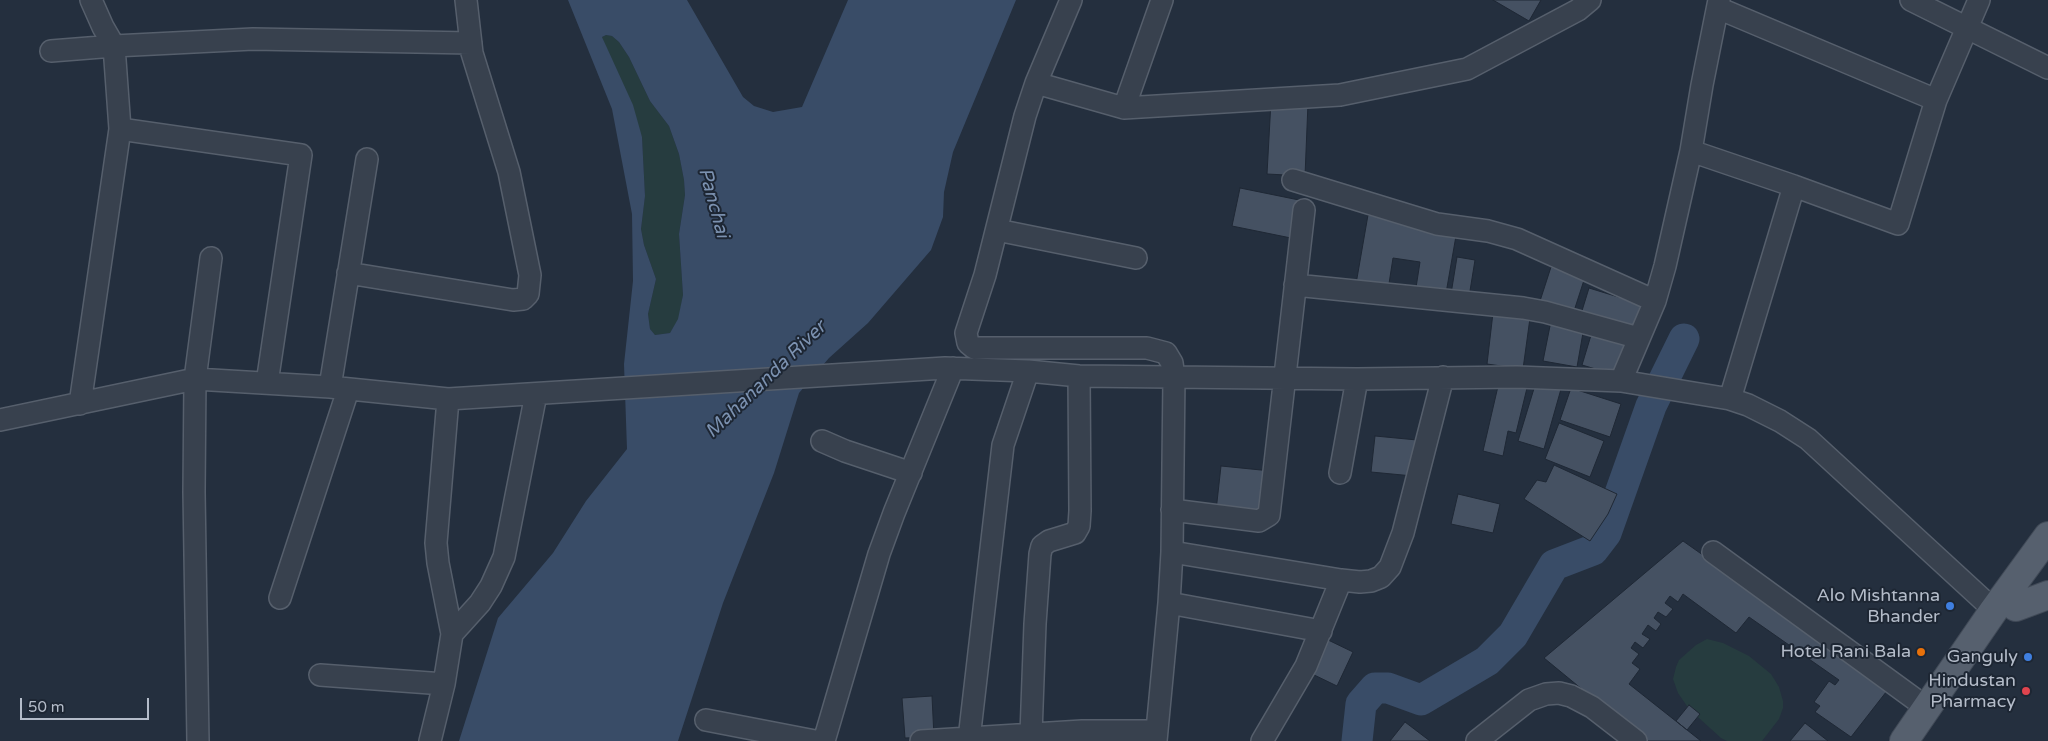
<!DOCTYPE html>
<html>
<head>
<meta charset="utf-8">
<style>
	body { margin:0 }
	#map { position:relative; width:2048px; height:741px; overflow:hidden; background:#242f3e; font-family:"Varela Round",sans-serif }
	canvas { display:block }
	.scale { position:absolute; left:20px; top:698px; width:129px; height:22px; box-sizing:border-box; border:2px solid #b4bcc9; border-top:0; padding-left:6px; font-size:15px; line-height:18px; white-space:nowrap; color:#b4bcc9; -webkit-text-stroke:4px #1d2633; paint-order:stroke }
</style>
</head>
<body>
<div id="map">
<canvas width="2048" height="741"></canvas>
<div class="scale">50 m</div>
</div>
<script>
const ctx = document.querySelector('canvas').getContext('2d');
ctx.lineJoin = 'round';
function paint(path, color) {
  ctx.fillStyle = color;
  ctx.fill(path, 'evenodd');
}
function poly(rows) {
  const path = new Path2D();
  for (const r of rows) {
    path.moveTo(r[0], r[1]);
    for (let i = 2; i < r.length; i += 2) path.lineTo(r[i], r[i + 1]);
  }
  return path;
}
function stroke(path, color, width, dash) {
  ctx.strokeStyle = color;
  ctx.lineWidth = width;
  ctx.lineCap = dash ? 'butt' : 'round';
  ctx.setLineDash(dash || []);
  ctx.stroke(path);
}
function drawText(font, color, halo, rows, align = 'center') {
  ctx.font = font + ' "Varela Round",sans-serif';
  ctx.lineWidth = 4;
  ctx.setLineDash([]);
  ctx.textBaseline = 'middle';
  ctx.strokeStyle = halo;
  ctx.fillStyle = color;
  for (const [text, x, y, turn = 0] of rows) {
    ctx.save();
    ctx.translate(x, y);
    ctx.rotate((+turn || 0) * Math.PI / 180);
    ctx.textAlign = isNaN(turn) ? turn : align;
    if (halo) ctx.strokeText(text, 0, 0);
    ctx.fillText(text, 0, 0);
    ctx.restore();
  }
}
const green = poly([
	[606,35,612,36,619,42,629,57,650,101,669,126,679,154,684,180,685,195,679,234,683,295,679,319,670,333,655,335,650,329,648,314,656,279,644,245,641,229,645,196,642,137,602,37],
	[1707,639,1723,643,1749,656,1771,674,1779,687,1783,701,1783,708,1779,719,1762,741,1727,741,1721,738,1689,709,1678,693,1673,679,1676,667,1679,660,1696,645]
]);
const water = poly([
	[568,0,687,0,743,97,754,106,773,112,802,107,848,0,1016,0,953,152,944,192,943,217,931,250,868,323,829,358,799,393,774,473,723,603,678,741,459,741,498,618,553,553,586,501,627,449,624,364,633,281,632,214,612,109],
	[606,35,612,36,619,42,629,57,650,101,669,126,679,154,684,180,685,195,679,234,683,295,678,319,670,333,655,335,650,329,648,314,656,279,644,245,641,229,645,196,642,137,633,105,602,37]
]);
const river = poly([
	[1357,741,1361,704,1375,688,1388,688,1421,700,1487,661,1513,635,1554,565,1593,550,1606,533,1651,406,1684,339]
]);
const building = poly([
	[1493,0,1541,0,1529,21,1493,0],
	[1271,101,1308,103,1305,176,1267,174,1271,101],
	[1240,188,1299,200,1291,238,1232,226,1240,188],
	[1368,215,1457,230,1445,299,1415,294,1420,262,1393,258,1388,290,1356,284,1368,215],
	[1457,257,1475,260,1469,297,1451,294,1457,257],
	[1551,267,1585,277,1574,311,1540,301,1551,267],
	[1589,288,1641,304,1633,330,1581,314,1589,288],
	[1493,313,1530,318,1523,369,1487,364,1493,313],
	[1551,321,1584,327,1577,367,1543,361,1551,321],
	[1592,332,1626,342,1616,375,1582,365,1592,332],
	[1499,382,1527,388,1516,433,1508,431,1503,456,1483,451,1499,382],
	[1536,382,1561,389,1544,449,1518,441,1536,382],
	[1571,388,1621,404,1610,437,1560,420,1571,388],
	[1559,423,1604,441,1590,477,1545,459,1559,423],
	[1375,436,1417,440,1413,476,1371,472,1375,436],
	[1554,465,1617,494,1608,514,1590,541,1524,499,1537,480,1546,482,1554,465],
	[1221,466,1271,471,1266,516,1216,511,1221,466],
	[1458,494,1500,504,1493,533,1451,524,1458,494],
	[1683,541,1890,687,1851,737,1815,712,1820,706,1814,702,1829,681,1835,685,1839,680,1749,617,1736,633,1683,594,1678,602,1670,596,1665,603,1673,609,1666,617,1658,612,1654,618,1661,624,1656,631,1648,625,1642,634,1650,639,1643,648,1635,642,1631,648,1639,654,1632,663,1640,669,1629,684,1701,741,1645,741,1544,658,1683,541],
	[1324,638,1353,652,1337,686,1308,672,1324,638],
	[932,696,934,737,905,738,902,698,932,696],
	[1689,705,1700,714,1687,730,1676,721,1689,705],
	[1405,722,1430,741,1390,741,1405,722],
	[1805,723,1828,741,1790,741,1805,723]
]);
const minor = poly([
	[91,0,103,27,114,46,253,39,471,43],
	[1071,0,1036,83,1025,116,985,275,966,333,968,343,974,348,1147,348,1166,353,1172,363,1174,377,1172,552,1169,603,1156,741],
	[1911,0,2048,68],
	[1718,8,1936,100],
	[51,51,114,46,120,129],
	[1036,83,1124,108,1340,95,1467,69,1578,10,1590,0],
	[1124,108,1162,0],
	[1691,151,1794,186,1898,224,1936,100,1979,0],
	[1293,180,1437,224,1488,231,1517,239,1655,301],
	[997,230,1136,258],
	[348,273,513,300,523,299,528,294,530,275,509,172,472,53,466,0],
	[1295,285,1523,308,1545,312,1639,338],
	[1621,381,1655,301,1665,266,1691,151,1702,85,1719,0],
	[330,387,367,159],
	[448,399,436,543,438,563,452,634],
	[1730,399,1794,186],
	[80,404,120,129,301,155,267,383],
	[0,420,195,379,330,387,448,399,945,368,1028,371,1079,376,1357,379,1517,377,1621,381,1730,399,1748,405,1780,421,1808,439,1994,610],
	[822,441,845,451,911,473],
	[1340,473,1357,379],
	[1172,510,1259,521,1269,515,1304,210],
	[1172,552,1341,580,1360,582,1371,581,1381,577,1390,567,1403,533,1443,377],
	[1713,552,1927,708],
	[280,598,348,390],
	[1169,603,1321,631],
	[320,675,444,684],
	[706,720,815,741],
	[1031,734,1035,624,1040,554,1042,546,1049,541,1075,533,1079,526,1080,511,1079,376],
	[969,739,1003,445,1028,371],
	[198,741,194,492,195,379,211,258],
	[430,741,444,684,452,634,480,603,491,586,504,557,536,394],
	[824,741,879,554,894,513,953,368],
	[921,741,1082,731,1157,731],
	[1262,741,1306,666,1341,580],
	[1477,741,1529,700,1546,694,1559,693,1571,696,1592,707,1636,741]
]);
const major = poly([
	[2016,607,2048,595],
	[1904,741,1994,610,2048,536]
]);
const markers = [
	[1950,606,5,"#3f7fe0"],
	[1921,652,5,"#e8710a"],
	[2028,657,5,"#3f7fe0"],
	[2026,691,5,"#e0444e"]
];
const poiNames = [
	["Alo Mishtanna",1940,596],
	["Bhander",1940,617],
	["Hotel Rani Bala",1911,652],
	["Ganguly",2018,657],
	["Hindustan",2016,681],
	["Pharmacy",2016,702]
];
const waterNames = [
	["Panchai",713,203,75],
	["Mahananda River",766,380,-44]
];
paint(green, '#263c3f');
paint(water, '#394c67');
stroke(river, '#394c67', 31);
paint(building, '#455162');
stroke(building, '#1f2835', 1);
stroke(minor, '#565f6c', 24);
stroke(major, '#414a57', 30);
stroke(minor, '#38414e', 21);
stroke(major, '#56606e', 28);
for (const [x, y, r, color] of markers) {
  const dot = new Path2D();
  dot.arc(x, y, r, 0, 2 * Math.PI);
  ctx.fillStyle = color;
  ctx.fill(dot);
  stroke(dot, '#1d2633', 2);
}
drawText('18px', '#b4bcc9', '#1d2633', poiNames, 'right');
drawText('italic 19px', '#7c92b1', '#1d2633', waterNames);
</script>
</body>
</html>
